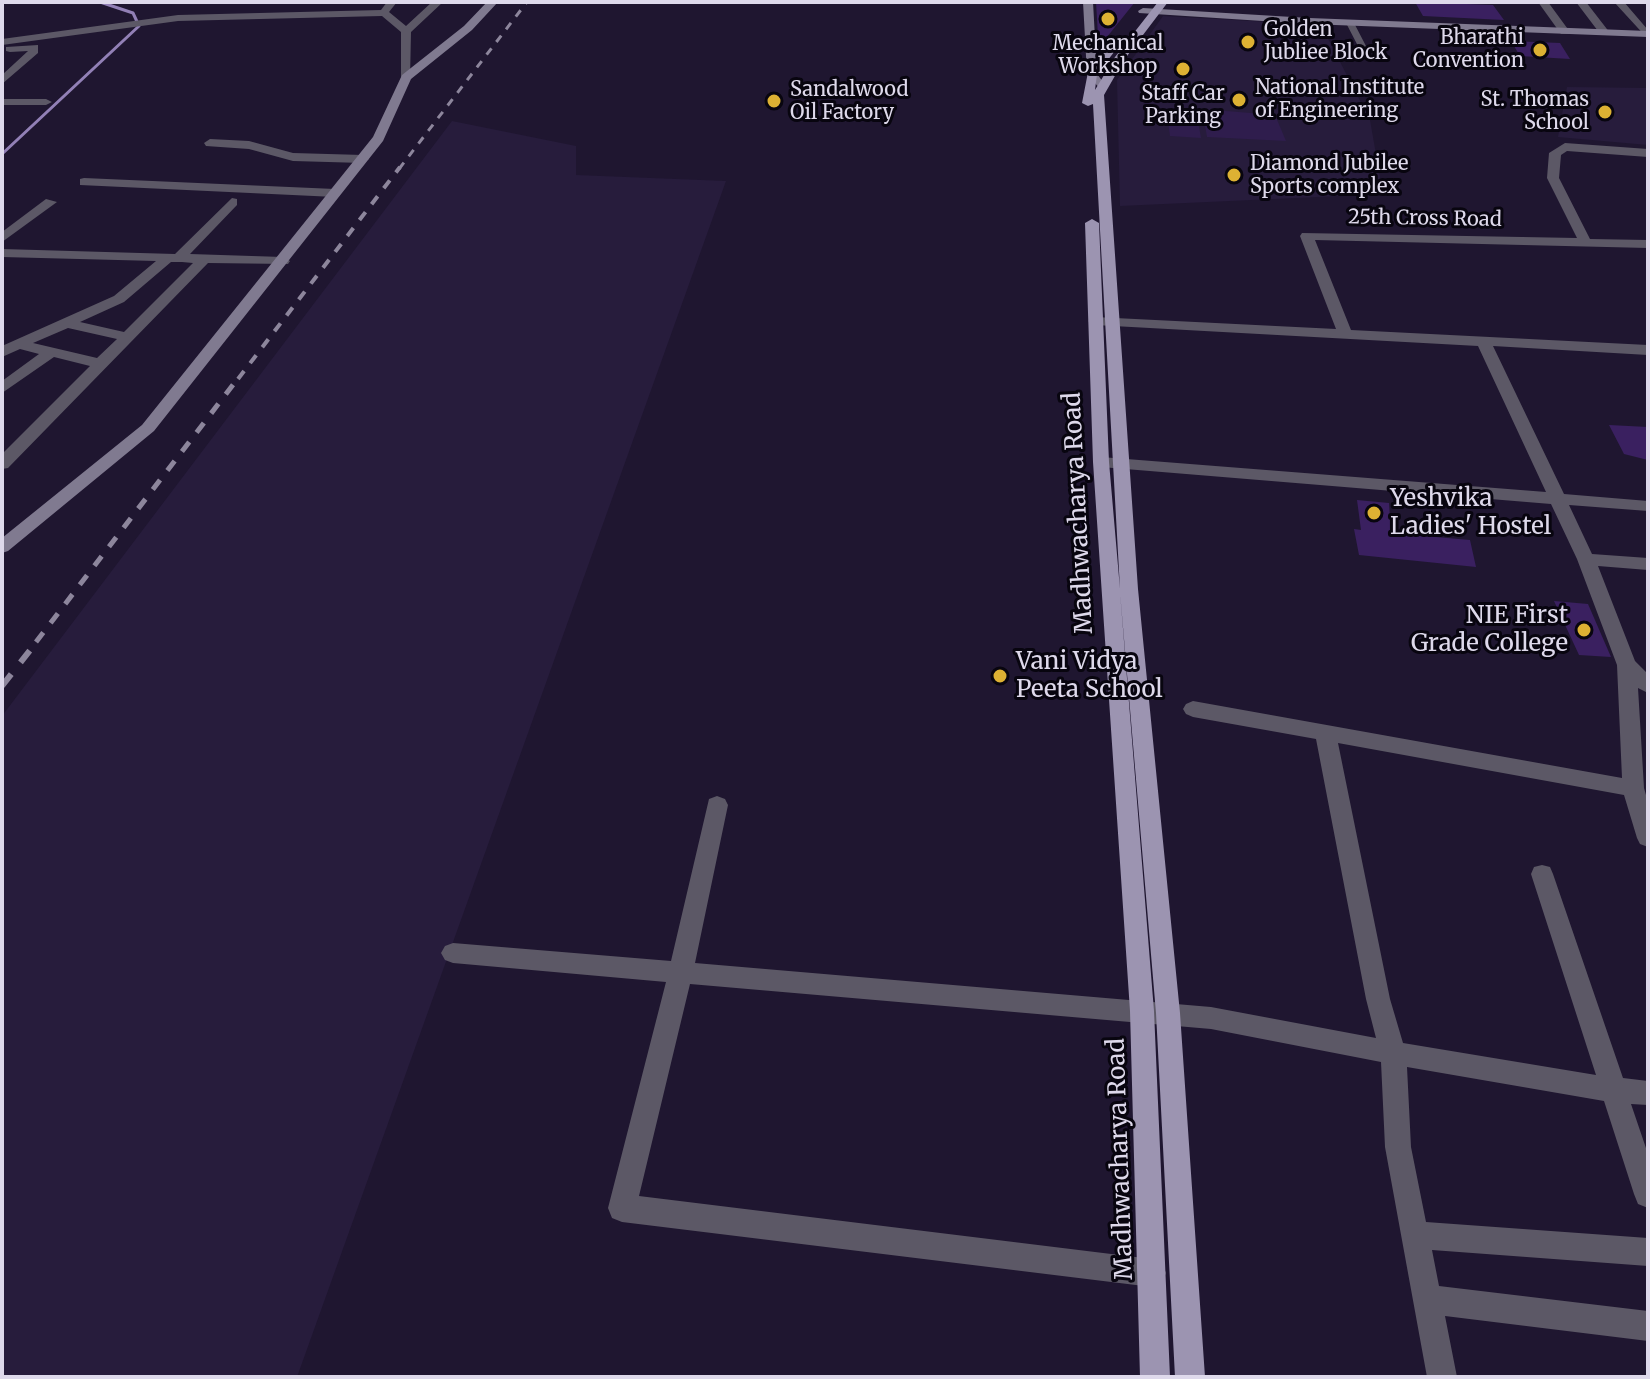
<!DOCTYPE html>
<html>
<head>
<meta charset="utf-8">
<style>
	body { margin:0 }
	#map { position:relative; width:1650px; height:1379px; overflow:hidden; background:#1f1630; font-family:Merriweather,serif }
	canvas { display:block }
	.frame { position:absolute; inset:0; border:4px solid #ded9eb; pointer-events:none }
</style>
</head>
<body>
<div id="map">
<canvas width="1650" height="1379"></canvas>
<div class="frame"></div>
</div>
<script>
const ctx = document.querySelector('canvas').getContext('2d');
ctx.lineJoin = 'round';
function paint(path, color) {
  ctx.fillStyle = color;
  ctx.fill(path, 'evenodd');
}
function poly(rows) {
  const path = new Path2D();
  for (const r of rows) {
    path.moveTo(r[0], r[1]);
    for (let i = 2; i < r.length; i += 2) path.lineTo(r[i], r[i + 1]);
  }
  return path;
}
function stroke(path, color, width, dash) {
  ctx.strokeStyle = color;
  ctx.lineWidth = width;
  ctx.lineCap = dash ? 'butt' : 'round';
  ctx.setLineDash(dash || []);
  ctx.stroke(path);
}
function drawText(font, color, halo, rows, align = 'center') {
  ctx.font = font + ' Merriweather,serif';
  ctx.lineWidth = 6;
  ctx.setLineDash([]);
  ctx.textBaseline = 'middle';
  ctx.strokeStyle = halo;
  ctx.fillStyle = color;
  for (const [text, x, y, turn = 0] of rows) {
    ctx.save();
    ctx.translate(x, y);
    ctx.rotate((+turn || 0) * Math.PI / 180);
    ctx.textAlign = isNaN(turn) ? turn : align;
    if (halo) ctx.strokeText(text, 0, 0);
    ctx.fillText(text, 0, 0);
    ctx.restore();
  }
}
const built = poly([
	[1163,16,1321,25,1370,120,1383,194,1120,206,1117,80,1138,51,1151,50,1157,46,1148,37],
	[1567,87,1648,88,1648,145,1558,137],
	[452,121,576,146,576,175,726,181,297,1377,2,1377,2,716]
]);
const green = poly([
	[1202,109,1275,115,1286,141,1207,137],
	[1167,114,1197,115,1201,138,1170,136]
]);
const stream = poly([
	[2,154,139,26,133,13,100,2]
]);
const building = poly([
	[1096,2,1135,2,1107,37,1098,36],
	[1415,2,1493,5,1504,20,1423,16],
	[1511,41,1560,43,1570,59,1520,56],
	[1609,425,1648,427,1648,460,1624,454],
	[1357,500,1389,503,1391,533,1470,540,1476,567,1359,555,1354,529,1361,530],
	[1554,601,1588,604,1611,657,1579,655]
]);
const street = poly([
	[387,2,397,2,389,12,406,26,432,2,443,2,411,32,410,79,401,77,401,32,382,16,178,21,2,45,2,39,178,15,381,10,387,2],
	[1538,2,1548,2,1570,32,1569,34,1561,34,1538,2],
	[1576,2,1586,2,1610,33,1609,35,1601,35,1576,2],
	[1614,2,1624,2,1648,30,1648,39,1614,2],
	[1345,21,1353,21,1367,48,1359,48,1345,21],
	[38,45,38,53,2,84,2,75,28,51,10,52,6,51,6,47,38,45],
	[2,99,46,99,52,102,46,105,2,105,2,99],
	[210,139,249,141,293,153,363,155,369,159,363,163,293,161,249,149,206,146,204,143,210,139],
	[1565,143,1648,149,1648,157,1567,151,1561,155,1559,178,1590,239,1648,240,1648,248,1315,240,1351,330,1648,345,1648,355,1493,346,1564,494,1648,501,1648,511,1569,505,1592,554,1648,558,1648,570,1598,566,1635,661,1648,674,1648,693,1638,688,1644,788,1648,802,1648,847,1640,844,1637,838,1624,795,1338,743,1390,999,1403,1043,1596,1075,1531,874,1534,867,1542,865,1550,867,1553,874,1623,1078,1648,1081,1648,1105,1631,1104,1648,1154,1648,1208,1638,1204,1634,1194,1604,1101,1407,1067,1411,1147,1426,1222,1648,1238,1648,1266,1432,1250,1439,1286,1648,1311,1648,1341,1445,1316,1457,1377,1427,1377,1385,1147,1381,1062,1211,1029,690,984,639,1196,1152,1259,1162,1263,1166,1273,1162,1283,1152,1287,622,1222,612,1218,608,1208,666,982,453,963,445,960,441,953,445,946,453,943,671,961,709,799,717,796,725,799,728,805,695,963,1211,1007,1376,1038,1366,999,1316,739,1193,717,1186,714,1183,709,1186,704,1193,701,1622,778,1617,665,1577,559,1551,504,1101,467,1093,462,1101,457,1546,492,1478,346,1095,325,1088,321,1095,317,1336,329,1300,236,1302,233,1577,238,1547,178,1549,153,1565,143],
	[84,178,335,189,341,193,335,197,80,185,80,179,84,178],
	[232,198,237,199,237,205,190,254,283,257,290,261,288,264,208,263,8,468,2,469,2,454,90,366,54,357,2,393,2,381,39,354,20,349,2,357,2,346,114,296,156,261,2,257,2,249,175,254,232,198],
	[182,262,193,263,124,332,80,322,124,302,171,262,182,262],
	[68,328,117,339,97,358,33,343,68,328],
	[46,199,57,202,2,242,2,232,46,199]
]);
const secondary = poly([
	[487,2,498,2,472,30,411,79,383,141,154,431,8,551,2,553,2,538,142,425,373,137,402,75,464,26,487,2],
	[1083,2,1093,2,1097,74,1107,87,1101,90,1087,74,1083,2],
	[1143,8,1309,18,1648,31,1648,37,1309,24,1139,13,1138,11,1143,8]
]);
const primary = poly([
	[1158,2,1168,2,1124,60,1104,95,1138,589,1180,1013,1205,1377,1175,1377,1156,1013,1120,592,1154,1011,1170,1377,1140,1377,1130,1011,1093,462,1085,223,1092,219,1099,223,1109,462,1120,589,1093,104,1088,106,1082,103,1088,72,1109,45,1117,45,1118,47,1097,74,1095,90,1115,57,1158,2]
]);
const railFar3 = poly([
	[399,169,527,2]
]);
const railFar2 = poly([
	[238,379,400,167]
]);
const railFar1 = poly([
	[36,642,239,377]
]);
const rail = poly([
	[2,686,38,640]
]);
const markers = [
	[1108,19,8,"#ddb133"],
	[1248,42,8,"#ddb133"],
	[1540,50,8,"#ddb133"],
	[1183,69,8,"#ddb133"],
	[1239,100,8,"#ddb133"],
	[774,101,8,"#ddb133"],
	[1605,112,8,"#ddb133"],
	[1234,175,8,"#ddb133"],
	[1374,513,8,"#ddb133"],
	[1584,630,8,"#ddb133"],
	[1000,676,8,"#ddb133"]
];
const farPoinames = [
	["Golden",1264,30],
	["Jubliee Block",1264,53],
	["Bharathi",1524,38,"right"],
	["Convention",1524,61,"right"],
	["Mechanical",1108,44,"center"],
	["Workshop",1108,67,"center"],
	["National Institute",1255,88],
	["of Engineering",1255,111],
	["Sandalwood",790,90],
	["Oil Factory",790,113],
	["Staff Car",1183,94,"center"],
	["Parking",1183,117,"center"],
	["St. Thomas",1589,100,"right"],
	["School",1589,123,"right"],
	["Diamond Jubilee",1250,164],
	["Sports complex",1250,187]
];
const farStreetnames = [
	["25th Cross Road",1425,219,1]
];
const poiNames = [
	["Yeshvika",1390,499],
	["Ladies' Hostel",1390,527],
	["NIE First",1568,616,"right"],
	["Grade College",1568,644,"right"],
	["Vani Vidya",1016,662],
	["Peeta School",1016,690]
];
const streetNames = [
	["Madhwacharya Road",1079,513,-93],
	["Madhwacharya Road",1121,1159,-92]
];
paint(built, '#271c3c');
paint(green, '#2f1d4d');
stroke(stream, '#9280b6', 3);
paint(building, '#3a2060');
paint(street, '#5c5866');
paint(secondary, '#807a90');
paint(primary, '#9c94b1');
stroke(railFar3, '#8d869c', 3, [8, 8]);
stroke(railFar2, '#8d869c', 4, [10, 10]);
stroke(railFar1, '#8d869c', 5, [12, 12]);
stroke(rail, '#8d869c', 6, [15, 15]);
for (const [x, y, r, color] of markers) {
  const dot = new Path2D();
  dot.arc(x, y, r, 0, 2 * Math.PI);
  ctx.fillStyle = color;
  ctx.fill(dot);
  stroke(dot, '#08050f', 3);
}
drawText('20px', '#ded9eb', '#08050f', farPoinames, 'left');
drawText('20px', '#ded9eb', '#08050f', farStreetnames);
drawText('24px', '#ded9eb', '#08050f', poiNames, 'left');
drawText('24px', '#ded9eb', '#08050f', streetNames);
</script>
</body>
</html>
